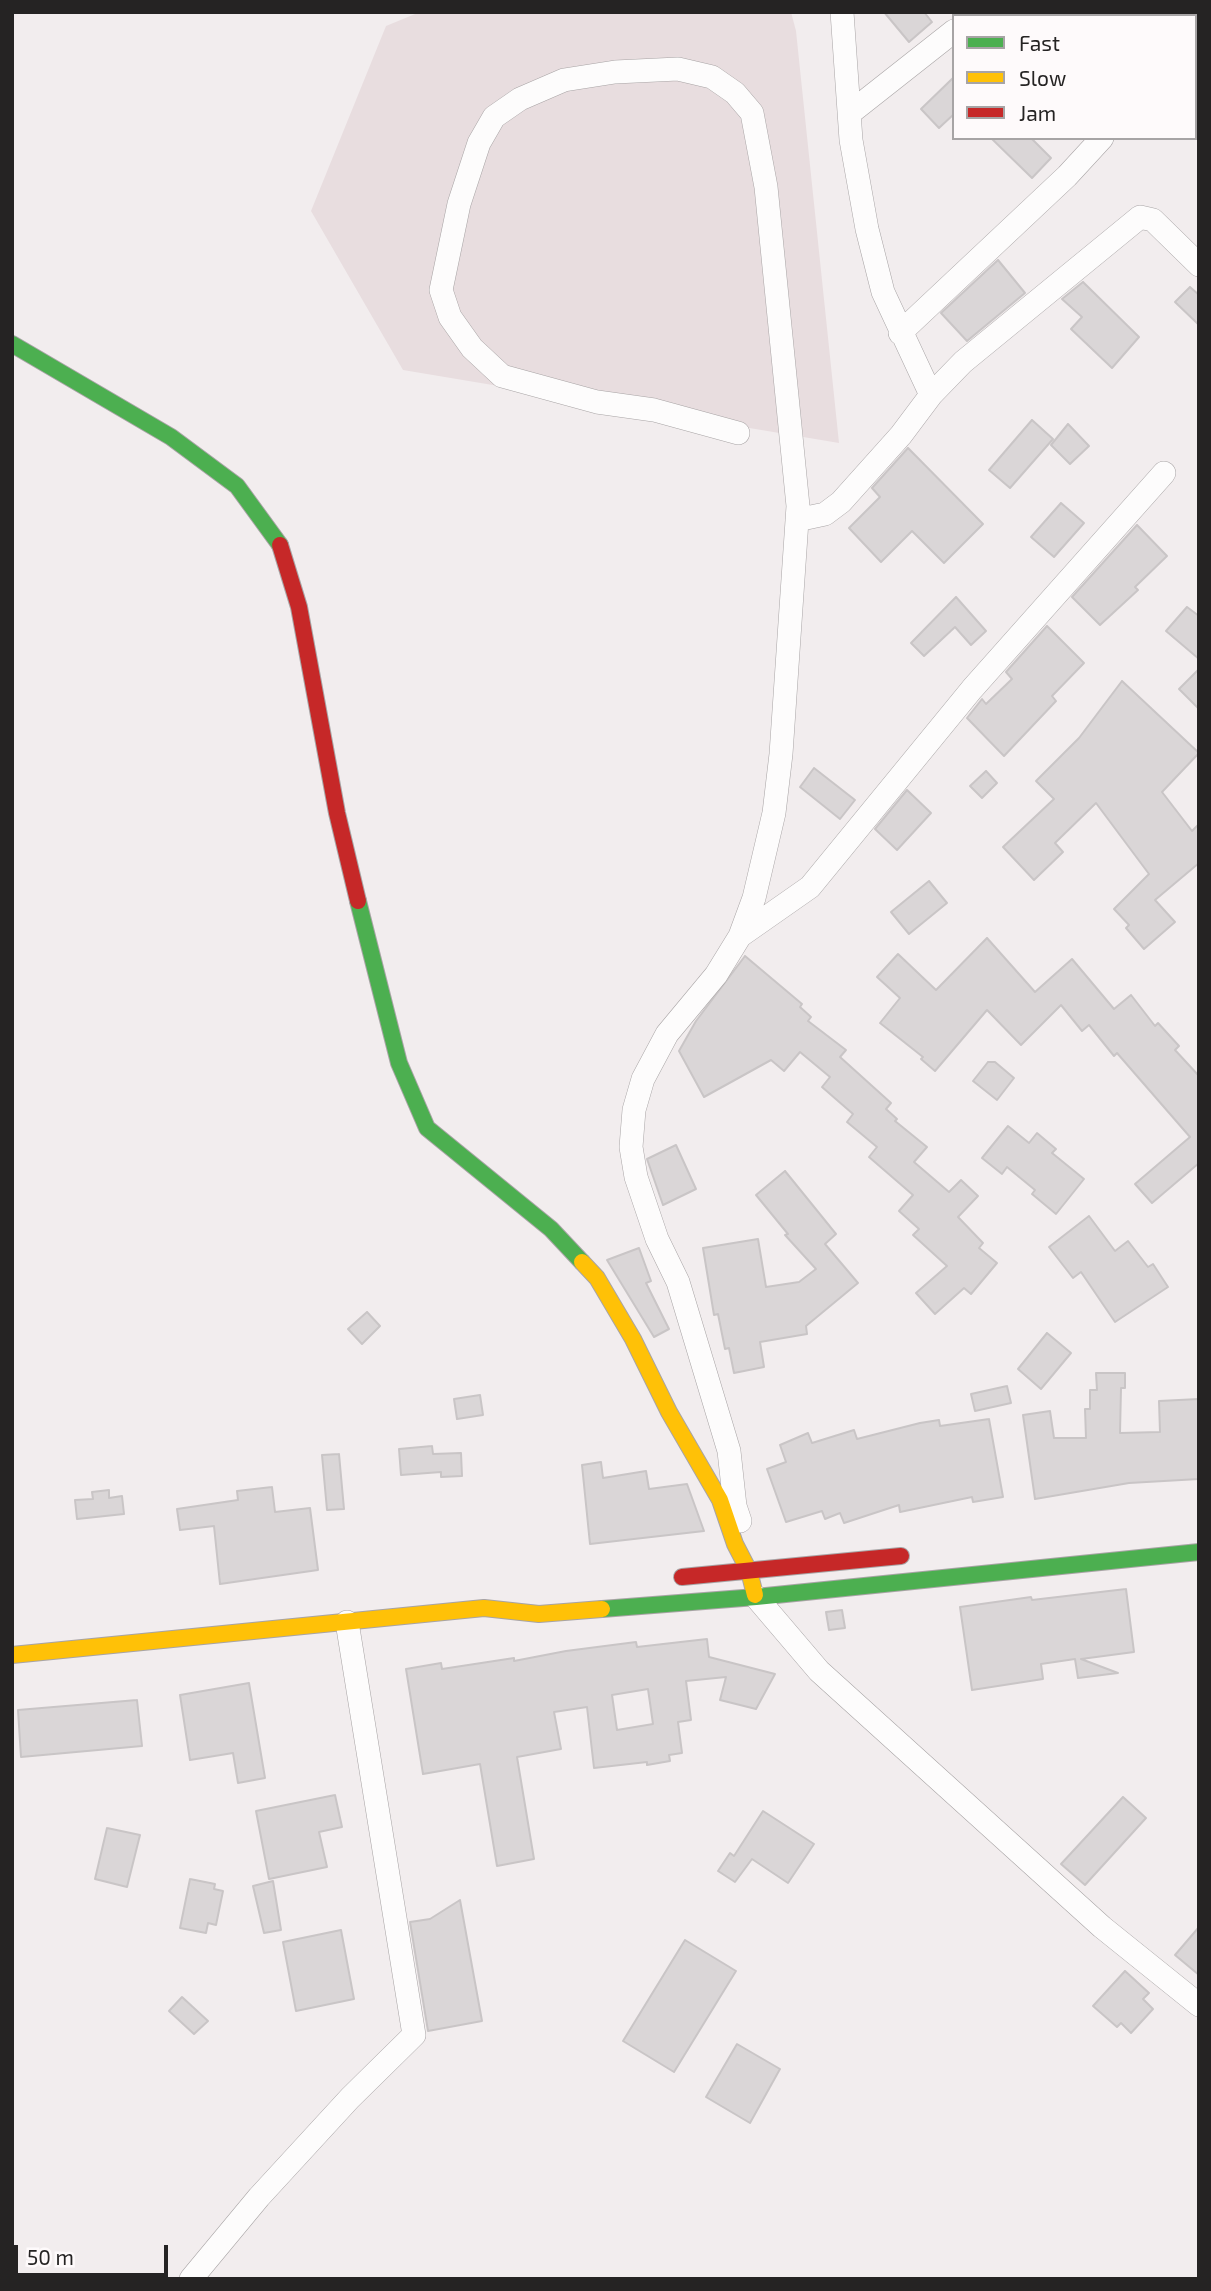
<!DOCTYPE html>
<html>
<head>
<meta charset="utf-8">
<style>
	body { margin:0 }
	#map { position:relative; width:1211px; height:2291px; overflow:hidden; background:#f2edee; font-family:"Exo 2",sans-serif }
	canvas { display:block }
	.frame { position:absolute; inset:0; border:14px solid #252323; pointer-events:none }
	.legend { position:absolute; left:952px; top:14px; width:245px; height:126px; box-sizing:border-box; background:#fefafb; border:2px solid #a7a4a5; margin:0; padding:9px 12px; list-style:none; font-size:21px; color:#252323 }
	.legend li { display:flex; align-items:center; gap:14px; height:35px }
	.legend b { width:35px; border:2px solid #a7a4a5 }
	.scale { position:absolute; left:14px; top:2245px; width:154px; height:32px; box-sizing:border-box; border:4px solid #252323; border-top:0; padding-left:9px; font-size:21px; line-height:24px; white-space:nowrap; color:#252323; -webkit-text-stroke:5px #fefafb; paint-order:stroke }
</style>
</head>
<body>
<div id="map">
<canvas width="1211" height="2291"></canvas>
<div class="frame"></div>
<ul class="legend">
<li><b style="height:9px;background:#4caf50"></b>Fast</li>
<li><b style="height:9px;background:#ffc107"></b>Slow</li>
<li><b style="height:9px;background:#c62828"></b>Jam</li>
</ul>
<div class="scale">50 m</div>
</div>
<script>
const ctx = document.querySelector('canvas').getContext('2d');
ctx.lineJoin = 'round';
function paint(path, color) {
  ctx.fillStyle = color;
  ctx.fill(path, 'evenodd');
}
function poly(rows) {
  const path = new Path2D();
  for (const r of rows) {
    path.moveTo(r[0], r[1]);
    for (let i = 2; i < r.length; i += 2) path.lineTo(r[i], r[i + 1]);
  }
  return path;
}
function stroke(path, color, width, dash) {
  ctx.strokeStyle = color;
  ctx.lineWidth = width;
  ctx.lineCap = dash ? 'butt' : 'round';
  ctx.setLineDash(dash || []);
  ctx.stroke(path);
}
const built = poly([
	[420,12,791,12,796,31,839,443,403,370,311,211,386,26]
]);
const building = poly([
	[884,12,924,12,932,22,909,42,884,12],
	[954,77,954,114,939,128,921,109,954,77],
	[991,138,1031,138,1051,158,1032,178,991,138],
	[998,260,1025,293,967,341,941,313,998,260],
	[1083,282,1139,337,1112,368,1071,329,1082,317,1062,299,1083,282],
	[1190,287,1199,295,1199,325,1175,302,1190,287],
	[1032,420,1053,439,1010,488,989,470,1032,420],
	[1068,424,1089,446,1070,464,1051,445,1068,424],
	[908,448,983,524,944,563,912,531,881,562,849,528,880,497,872,488,908,448],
	[1061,503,1084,523,1054,557,1031,537,1061,503],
	[1137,525,1167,556,1135,587,1138,590,1100,625,1072,597,1137,525],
	[956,597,986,631,971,645,955,627,924,656,911,643,956,597],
	[1187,607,1199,616,1199,659,1166,631,1187,607],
	[1047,626,1084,663,1052,696,1056,701,1004,756,967,718,982,699,986,704,1012,679,1006,672,1047,626],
	[1199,669,1199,709,1179,689,1199,669],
	[1122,681,1199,753,1162,792,1192,831,1199,824,1199,863,1155,900,1175,922,1144,949,1126,928,1129,925,1114,909,1149,874,1096,803,1055,843,1063,852,1034,880,1003,847,1054,799,1036,781,1079,738,1122,681],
	[814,768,855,800,840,819,800,787,814,768],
	[986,771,997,783,982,798,970,786,986,771],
	[907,790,931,813,897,850,875,829,907,790],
	[929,881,947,903,909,934,891,912,929,881],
	[987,938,1035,992,1072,959,1114,1009,1131,995,1155,1026,1158,1023,1179,1046,1175,1050,1199,1076,1199,1163,1152,1203,1135,1184,1190,1137,1117,1053,1114,1056,1089,1025,1082,1031,1061,1005,1021,1045,987,1010,935,1071,921,1059,923,1057,880,1023,900,998,877,977,898,954,936,990,987,938],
	[745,956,802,1004,800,1007,811,1017,808,1021,846,1050,840,1057,891,1103,886,1109,897,1119,895,1121,927,1147,914,1162,949,1192,961,1180,978,1196,958,1217,983,1243,979,1248,997,1263,971,1294,964,1288,935,1314,916,1293,947,1266,913,1235,919,1229,899,1211,913,1195,869,1157,877,1147,847,1122,853,1114,822,1087,830,1077,800,1052,784,1071,771,1060,704,1097,679,1051,696,1021,745,956],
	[988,1062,995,1062,1014,1078,997,1100,973,1081,988,1062],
	[1008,1126,1029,1143,1037,1133,1056,1149,1052,1153,1084,1179,1056,1214,1032,1194,1035,1190,1007,1167,1002,1174,982,1158,1008,1126],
	[676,1145,696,1189,663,1205,647,1159,676,1145],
	[785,1171,836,1234,825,1244,858,1283,806,1326,807,1334,760,1342,764,1367,734,1373,729,1348,725,1349,718,1314,714,1315,703,1248,758,1239,766,1287,799,1282,816,1269,785,1235,788,1234,756,1195,785,1171],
	[1089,1216,1115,1251,1128,1241,1148,1267,1153,1264,1168,1287,1115,1322,1081,1272,1073,1278,1049,1247,1089,1216],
	[639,1248,651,1281,646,1283,669,1329,654,1337,607,1260,639,1248],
	[367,1312,380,1326,362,1344,348,1329,367,1312],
	[1047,1333,1071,1353,1041,1389,1018,1369,1047,1333],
	[1096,1373,1125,1373,1125,1388,1121,1388,1120,1433,1160,1432,1159,1401,1199,1399,1199,1479,1129,1483,1035,1499,1023,1415,1050,1411,1054,1438,1086,1438,1085,1409,1090,1409,1090,1390,1097,1390,1096,1373],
	[1007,1386,1011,1403,975,1411,971,1394,1007,1386],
	[480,1395,483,1415,457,1419,454,1399,480,1395],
	[989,1419,1003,1497,973,1502,972,1497,900,1512,899,1505,844,1523,840,1513,825,1519,822,1511,786,1522,767,1469,786,1462,780,1445,808,1433,812,1443,854,1430,857,1439,920,1423,939,1420,940,1426,989,1419],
	[432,1446,433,1454,461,1453,462,1476,441,1477,441,1472,401,1475,399,1449,432,1446],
	[339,1454,344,1509,327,1510,322,1455,339,1454],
	[601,1462,603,1478,646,1471,649,1489,687,1484,704,1531,590,1544,582,1465,601,1462],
	[272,1487,275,1512,310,1508,318,1570,220,1584,214,1526,180,1530,177,1509,238,1500,237,1491,272,1487],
	[109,1490,109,1498,122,1496,124,1514,77,1519,75,1500,93,1499,92,1492,109,1490],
	[1126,1589,1134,1652,1081,1659,1118,1673,1078,1678,1075,1659,1041,1664,1043,1679,972,1690,960,1607,1031,1597,1032,1600,1126,1589],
	[842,1610,845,1628,829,1630,826,1612,842,1610],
	[707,1639,709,1657,775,1674,756,1709,720,1700,726,1677,686,1681,691,1720,678,1722,682,1753,669,1755,670,1761,647,1765,647,1762,594,1768,587,1707,554,1712,561,1749,517,1757,534,1859,497,1866,480,1764,423,1774,406,1669,441,1663,442,1669,514,1658,514,1661,566,1651,636,1642,637,1647,707,1639],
	[648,1689,653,1724,617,1730,612,1695,648,1689],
	[249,1683,265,1778,238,1783,233,1753,190,1760,180,1695,249,1683],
	[137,1700,142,1746,21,1757,18,1710,137,1700],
	[335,1795,342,1827,319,1832,327,1867,269,1879,256,1811,335,1795],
	[1123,1797,1146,1818,1085,1885,1061,1864,1123,1797],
	[763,1811,814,1844,788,1883,752,1859,735,1882,718,1871,730,1853,734,1856,763,1811],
	[107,1828,140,1835,127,1887,95,1879,107,1828],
	[190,1879,215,1884,214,1889,223,1891,216,1925,208,1923,206,1933,180,1928,190,1879],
	[273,1881,281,1930,264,1933,253,1886,273,1881],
	[460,1900,482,2021,428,2031,410,1922,430,1919,460,1900],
	[1199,1927,1199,1975,1175,1955,1199,1927],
	[341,1930,354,1999,296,2011,283,1942,341,1930],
	[685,1940,736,1971,674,2072,623,2041,685,1940],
	[1125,1971,1149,1993,1143,1999,1153,2009,1131,2033,1121,2023,1117,2027,1093,2006,1125,1971],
	[182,1997,208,2021,194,2034,169,2011,182,1997],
	[737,2044,780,2069,750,2123,706,2097,737,2044]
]);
const street = poly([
	[842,12,851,140,867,229,883,292,931,395],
	[972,16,976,12],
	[1195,47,1199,44],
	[850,113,954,31],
	[900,333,1067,176,1102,138],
	[738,433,654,410,597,402,502,376,472,348,450,317,441,290,459,204,479,143,494,117,520,99,564,80,615,72,678,69,712,77,735,93,752,113,766,187,798,506,781,754,774,813,754,898,740,936,716,975,667,1034,643,1079,634,1110,631,1147,636,1177,657,1239,678,1282,729,1451,735,1506,740,1521],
	[797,520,825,514,841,502,901,435,931,395,963,362,1140,217,1153,220,1199,265],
	[740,936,810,887,972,689,1164,473],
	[756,1597,819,1671,1102,1927,1199,2005],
	[191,2279,259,2197,350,2098,414,2035,347,1622]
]);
const fast = poly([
	[12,344,171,437,237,486,280,545],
	[358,901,399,1063,427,1128,551,1229,582,1262],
	[602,1609,756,1597,1199,1552]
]);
const slow = poly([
	[582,1262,597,1278,633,1339,669,1412,720,1500,735,1544,749,1571,755,1595],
	[12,1655,484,1608,539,1614,602,1609]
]);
const jam = poly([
	[280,545,299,607,337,813,358,901],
	[682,1577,901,1556]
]);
paint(built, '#e8dddf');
paint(building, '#dad6d7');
stroke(building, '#c9c5c6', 2);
stroke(street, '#a8a4a5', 24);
stroke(fast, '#a8a4a5', 18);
stroke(slow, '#a8a4a5', 18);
stroke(jam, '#a8a4a5', 18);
stroke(street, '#fdfcfc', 23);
stroke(fast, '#4caf50', 16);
stroke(slow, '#ffc107', 16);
stroke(jam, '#c62828', 16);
</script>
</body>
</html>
